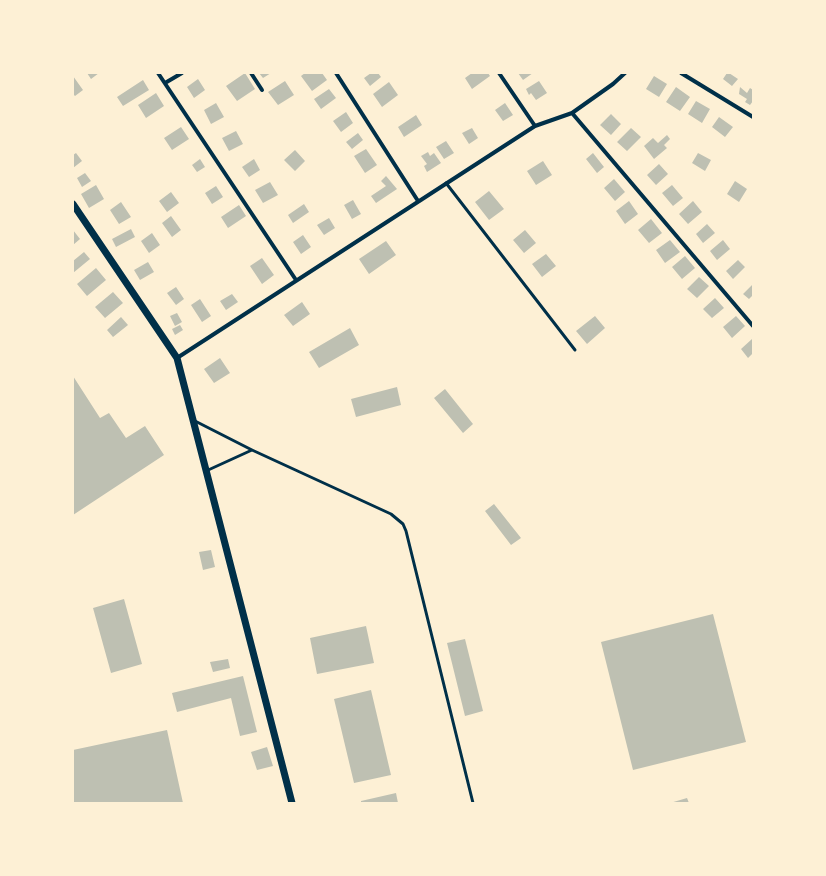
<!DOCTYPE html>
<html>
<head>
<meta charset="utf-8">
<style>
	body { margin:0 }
	#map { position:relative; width:826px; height:876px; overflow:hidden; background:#fdf0d5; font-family:"Alegreya Sans",sans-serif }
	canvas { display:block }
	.frame { position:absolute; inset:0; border:74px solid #fdf0d5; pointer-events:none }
</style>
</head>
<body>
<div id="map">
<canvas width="826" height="876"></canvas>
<div class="frame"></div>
</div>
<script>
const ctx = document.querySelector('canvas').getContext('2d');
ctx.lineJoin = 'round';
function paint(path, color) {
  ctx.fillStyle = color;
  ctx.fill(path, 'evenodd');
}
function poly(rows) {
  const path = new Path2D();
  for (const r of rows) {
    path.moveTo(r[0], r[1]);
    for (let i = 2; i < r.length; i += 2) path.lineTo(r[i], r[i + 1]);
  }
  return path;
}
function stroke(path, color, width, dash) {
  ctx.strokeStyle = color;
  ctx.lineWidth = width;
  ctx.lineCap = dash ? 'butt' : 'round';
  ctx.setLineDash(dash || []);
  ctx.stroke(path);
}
const building = poly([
	[87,73,99,73,91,79],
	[245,73,255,89,237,101,226,86],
	[259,73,271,73,263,78],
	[305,73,322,73,327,80,312,91,301,76],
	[371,73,378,73,381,77,370,86,364,78],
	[472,73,488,73,490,76,472,89,465,78],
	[518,73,533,73,523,80],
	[727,73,729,73,738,79,732,86,723,79],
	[73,76,83,90,75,96,73,94],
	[654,76,667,84,659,97,646,89],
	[198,79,205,90,194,98,187,87],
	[143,80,149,90,123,106,117,97],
	[285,81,294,95,278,105,268,92],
	[539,81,547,93,536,100,531,93,529,95,526,89],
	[389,82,398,95,382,107,373,94],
	[676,87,690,97,680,111,666,102],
	[740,87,747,93,750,88,753,90,753,101,750,105,745,102,747,99,739,94],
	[329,89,336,98,321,109,314,99],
	[156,93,164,106,146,118,138,105],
	[696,101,710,109,702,123,688,114],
	[216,103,224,117,211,124,204,110],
	[505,103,513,115,503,121,495,110],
	[346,112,353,123,341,132,333,121],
	[611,114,621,124,611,135,600,125],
	[416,115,422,125,404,137,398,127],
	[719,117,733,127,725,137,712,127],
	[181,127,189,139,172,150,164,138],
	[472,128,478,138,469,144,462,133],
	[631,128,641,137,627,151,617,142],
	[236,131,243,144,229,151,222,138],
	[358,133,363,140,352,149,346,142],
	[667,135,670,139,664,145,667,148,654,159,644,146,653,138,658,143],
	[446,141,454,153,444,159,436,147],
	[366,149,377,165,365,173,354,156],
	[295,150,305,161,295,171,284,160],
	[428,152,430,156,434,153,441,163,427,172,424,166,427,164,421,156],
	[76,153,82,161,73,168,73,155],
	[593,153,604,167,597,173,586,159],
	[698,153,711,160,705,171,692,163],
	[200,159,205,167,197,172,192,165],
	[254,159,260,170,249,177,242,167],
	[543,161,552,175,536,185,527,171],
	[659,164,668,174,656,185,647,175],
	[85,173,91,181,82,187,77,178],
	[386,176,397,189,376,203,371,196,386,186,381,181],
	[614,179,625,192,615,201,604,188],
	[735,181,747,189,739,202,727,194],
	[270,182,278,195,263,203,255,190],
	[96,185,104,199,89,208,81,194],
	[672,185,683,198,673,206,662,193],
	[216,186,223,197,212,204,205,193],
	[489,191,504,209,489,220,475,202],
	[171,192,179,203,167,212,159,201],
	[353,200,361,214,352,219,344,205],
	[629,201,638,214,625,224,616,211],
	[693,201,702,212,688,224,679,214],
	[121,202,131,217,119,224,110,210],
	[304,204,309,212,293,223,288,215],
	[239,205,246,216,228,228,221,217],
	[171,216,181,230,172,237,162,223],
	[329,218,335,228,324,235,317,225],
	[651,219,662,233,649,243,638,230],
	[707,224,715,233,703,243,696,234],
	[131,229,135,237,116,247,112,239],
	[73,230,80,239,73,245],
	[525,230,536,243,524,253,513,240],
	[152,233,160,245,149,253,141,241],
	[303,235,311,247,301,254,293,242],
	[670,240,680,252,665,263,656,250],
	[723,240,730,249,717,260,710,251],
	[386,241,396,255,369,274,359,259],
	[84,252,90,259,73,273,73,261],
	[546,254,556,266,542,277,532,264],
	[685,256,695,268,682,279,672,267],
	[262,258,274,275,262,284,250,266],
	[738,260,745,267,733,279,726,271],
	[148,262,154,272,140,280,134,270],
	[96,268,106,280,87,296,77,284],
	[699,277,709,286,697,298,687,289],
	[753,284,753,295,749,299,743,294],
	[176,287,184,299,176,305,167,293],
	[113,292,123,303,105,318,95,307],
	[232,294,238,302,226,310,220,301],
	[715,298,724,308,712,318,703,309],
	[200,299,211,316,202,322,191,305],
	[302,302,310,314,293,326,284,315],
	[177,313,182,322,175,326,170,316],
	[595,316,605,328,587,344,576,331],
	[736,316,745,326,732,338,723,327],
	[121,317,128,325,113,337,107,330],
	[180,325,183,330,175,335,172,329],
	[350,328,359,345,319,368,309,352],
	[752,339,753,353,748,358,741,349],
	[220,358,230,373,214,383,204,369],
	[73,376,100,418,109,413,126,438,145,426,164,455,73,515],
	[397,387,401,405,356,417,351,399],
	[445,389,473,424,463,433,434,398],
	[494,504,521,538,511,545,485,511],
	[211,550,215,567,203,570,199,552],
	[124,599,142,664,111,673,93,608],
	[713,614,746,742,633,770,601,642],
	[366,626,374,663,317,674,310,638],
	[465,639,483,711,465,716,447,643],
	[228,659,230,668,213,672,210,662],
	[243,676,257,732,240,736,231,698,177,712,172,693],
	[371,690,391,775,354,783,334,699],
	[167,730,183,803,73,803,73,750],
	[267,747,273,766,257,770,251,752],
	[396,793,398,803,361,803,361,801],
	[687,798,689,803,670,803]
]);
const service = poly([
	[446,183,575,350],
	[195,421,252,450,391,514,403,524,406,531,473,803],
	[206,471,252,450]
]);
const minor = poly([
	[158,73,296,280],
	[251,73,262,90],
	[336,73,418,201],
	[499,73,535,126],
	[681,73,753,117],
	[165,83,182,73],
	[572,113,753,326],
	[177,358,535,126,572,113,613,84,625,73]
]);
const tertiary = poly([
	[73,204,177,358,292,803]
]);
paint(building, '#bec0b2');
stroke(service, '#003049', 3);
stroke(minor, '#003049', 4);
stroke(tertiary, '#003049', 7);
</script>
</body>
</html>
